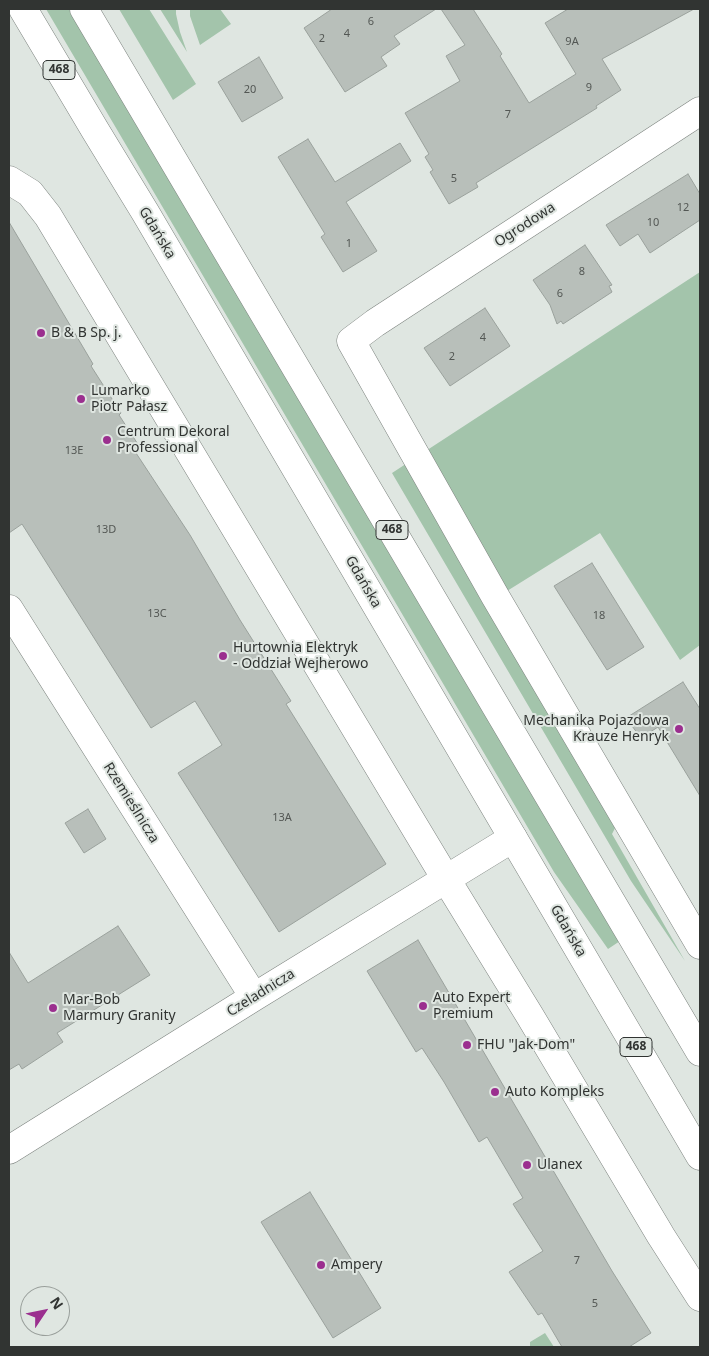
<!DOCTYPE html>
<html>
<head>
<meta charset="utf-8">
<style>
	body { margin:0 }
	#map { position:relative; width:709px; height:1356px; overflow:hidden; background:#dfe6e1; font-family:"Noto Sans",sans-serif }
	canvas { display:block }
	.frame { position:absolute; inset:0; border:10px solid #313432; pointer-events:none }
	.north { position:absolute; left:20px; top:1286px; width:50px; height:50px; box-sizing:border-box; background:#dfe6e1; border:1px solid #999f9b; border-radius:50%; rotate:56deg; font-size:14px; font-weight:700; line-height:20px; text-align:center; color:#313432 }
	.north::after { content:''; display:block; margin:auto; width:18px; height:22px; background:#9b2f8f; clip-path:polygon(50% 0,100% 100%,50% 72%,0 100%) }
</style>
</head>
<body>
<div id="map">
<canvas width="709" height="1356"></canvas>
<div class="frame"></div>
<div class="north">N</div>
</div>
<script>
const ctx = document.querySelector('canvas').getContext('2d');
ctx.lineJoin = 'round';
function paint(path, color) {
  ctx.fillStyle = color;
  ctx.fill(path, 'evenodd');
}
function poly(rows) {
  const path = new Path2D();
  for (const r of rows) {
    path.moveTo(r[0], r[1]);
    for (let i = 2; i < r.length; i += 2) path.lineTo(r[i], r[i + 1]);
  }
  return path;
}
function stroke(path, color, width, dash) {
  ctx.strokeStyle = color;
  ctx.lineWidth = width;
  ctx.lineCap = dash ? 'butt' : 'round';
  ctx.setLineDash(dash || []);
  ctx.stroke(path);
}
function drawText(font, color, halo, rows, align = 'center') {
  ctx.font = font + ' "Noto Sans",sans-serif';
  ctx.lineWidth = 4;
  ctx.setLineDash([]);
  ctx.textBaseline = 'middle';
  ctx.strokeStyle = halo;
  ctx.fillStyle = color;
  for (const [text, x, y, turn = 0] of rows) {
    ctx.save();
    ctx.translate(x, y);
    ctx.rotate((+turn || 0) * Math.PI / 180);
    ctx.textAlign = isNaN(turn) ? turn : align;
    if (halo) ctx.strokeText(text, 0, 0);
    ctx.fillText(text, 0, 0);
    ctx.restore();
  }
}
const green = poly([
	[46,9,69,9,620,941,608,949,554,872],
	[119,9,149,9,196,84,173,100],
	[160,9,176,9,176,14,180,32,187,52],
	[190,9,220,9,231,24,200,45,190,16],
	[700,272,700,645,680,660,600,533,507,591,565,741,615,828,612,834,685,961,631,881,392,473],
	[545,1333,554,1347,530,1347,530,1342]
]);
const building = poly([
	[332,9,436,9,394,36,400,44,381,57,387,66,345,92,304,28,332,9],
	[441,9,473,9,502,54,500,56,529,103,576,74,545,23,568,9,694,9,602,59,621,90,596,106,597,108,476,183,478,187,449,204,430,172,433,170,425,157,429,154,405,113,460,81,446,56,465,45,441,9],
	[259,57,283,98,242,122,218,82,259,57],
	[308,139,335,182,400,143,411,161,346,202,377,251,343,272,321,237,325,234,278,157,308,139],
	[688,174,700,194,700,220,650,253,638,234,620,246,606,225,688,174],
	[9,222,93,364,91,366,121,413,119,415,141,449,136,453,190,535,240,620,291,701,286,704,386,864,279,932,178,773,222,745,195,701,151,728,22,524,9,533,9,222],
	[585,245,612,285,609,286,612,292,563,324,561,321,557,324,550,305,533,280,585,245],
	[485,308,510,346,450,386,424,348,485,308],
	[592,563,644,647,607,670,554,586,592,563],
	[683,682,700,709,700,796,658,727,641,738,626,718,683,682],
	[88,809,106,839,84,853,65,823,88,809],
	[118,926,150,975,57,1033,63,1042,22,1069,19,1064,9,1070,9,952,28,983,118,926],
	[418,940,612,1271,651,1333,629,1347,562,1347,542,1313,538,1315,509,1272,543,1251,513,1204,523,1198,487,1137,479,1142,444,1082,422,1048,416,1052,367,971,418,940],
	[310,1192,381,1308,333,1338,261,1222,310,1192]
]);
const minor = poly([
	[700,111,375,323,351,341,495,596,700,945],
	[9,180,30,193,48,216,446,879,530,1016,661,1236,700,1297],
	[9,609,254,997],
	[9,1150,254,997,513,838]
]);
const major = poly([
	[23,9,95,130,145,212,700,1156],
	[84,9,700,1052]
]);
const markers = [
	[41,333,5,"#9b2f8f"],
	[81,399,5,"#9b2f8f"],
	[107,440,5,"#9b2f8f"],
	[223,656,5,"#9b2f8f"],
	[679,729,5,"#9b2f8f"],
	[423,1006,5,"#9b2f8f"],
	[53,1008,5,"#9b2f8f"],
	[467,1045,5,"#9b2f8f"],
	[495,1092,5,"#9b2f8f"],
	[527,1165,5,"#9b2f8f"],
	[321,1265,5,"#9b2f8f"]
];
const numberNames = [
	["6",371,22],
	["4",347,34],
	["2",322,39],
	["9A",572,42],
	["9",589,88],
	["20",250,90],
	["7",508,115],
	["5",454,179],
	["12",683,208],
	["10",653,223],
	["1",349,244],
	["8",582,272],
	["6",560,294],
	["4",483,338],
	["2",452,357],
	["13E",74,451],
	["13D",106,530],
	["13C",157,614],
	["18",599,616],
	["13A",282,818],
	["7",577,1261],
	["5",595,1304]
];
const shields = [
	[59,70,32],
	[392,530,32],
	[636,1047,32]
];
const shieldNames = [
	["468",59,70],
	["468",392,530],
	["468",636,1047]
];
const streetNames = [
	["Ogrodowa",525,225,-33],
	["Gdańska",157,233,59],
	["Gdańska",363,582,60],
	["Rzemieślnicza",131,803,58],
	["Gdańska",568,931,60],
	["Czeladnicza",261,993,-32]
];
const poiNames = [
	["B & B Sp. j.",51,333],
	["Lumarko",91,391],
	["Piotr Pałasz",91,407],
	["Centrum Dekoral",117,432],
	["Professional",117,448],
	["Hurtownia Elektryk",233,648],
	["- Oddział Wejherowo",233,664],
	["Mechanika Pojazdowa",669,721,"right"],
	["Krauze Henryk",669,737,"right"],
	["Auto Expert",433,998],
	["Premium",433,1014],
	["Mar-Bob",63,1000],
	["Marmury Granity",63,1016],
	["FHU \"Jak-Dom\"",477,1045],
	["Auto Kompleks",505,1092],
	["Ulanex",537,1165],
	["Ampery",331,1265]
];
paint(green, '#a3c4ab');
paint(building, '#b8bfba');
stroke(building, '#9aa19c', 1);
stroke(minor, '#7d837f', 29);
stroke(major, '#7d837f', 29);
stroke(minor, '#fff', 28);
stroke(major, '#fff', 28);
for (const [x, y, r, color] of markers) {
  const dot = new Path2D();
  dot.arc(x, y, r, 0, 2 * Math.PI);
  ctx.fillStyle = color;
  ctx.fill(dot);
  stroke(dot, '#dfe6e1', 2);
}
drawText('11px', '#535754', null, numberNames);
for (const [x, y, w] of shields) {
  const box = new Path2D();
  box.roundRect(x - w / 2, y - 9.5, w, 19, 4);
  ctx.fillStyle = '#dfe6e1';
  ctx.fill(box);
  stroke(box, '#313432', 1);
}
drawText('bold 12px', '#313432', null, shieldNames);
drawText('14px', '#313432', '#dfe6e1', streetNames);
drawText('14px', '#313432', '#dfe6e1', poiNames, 'left');
</script>
</body>
</html>
